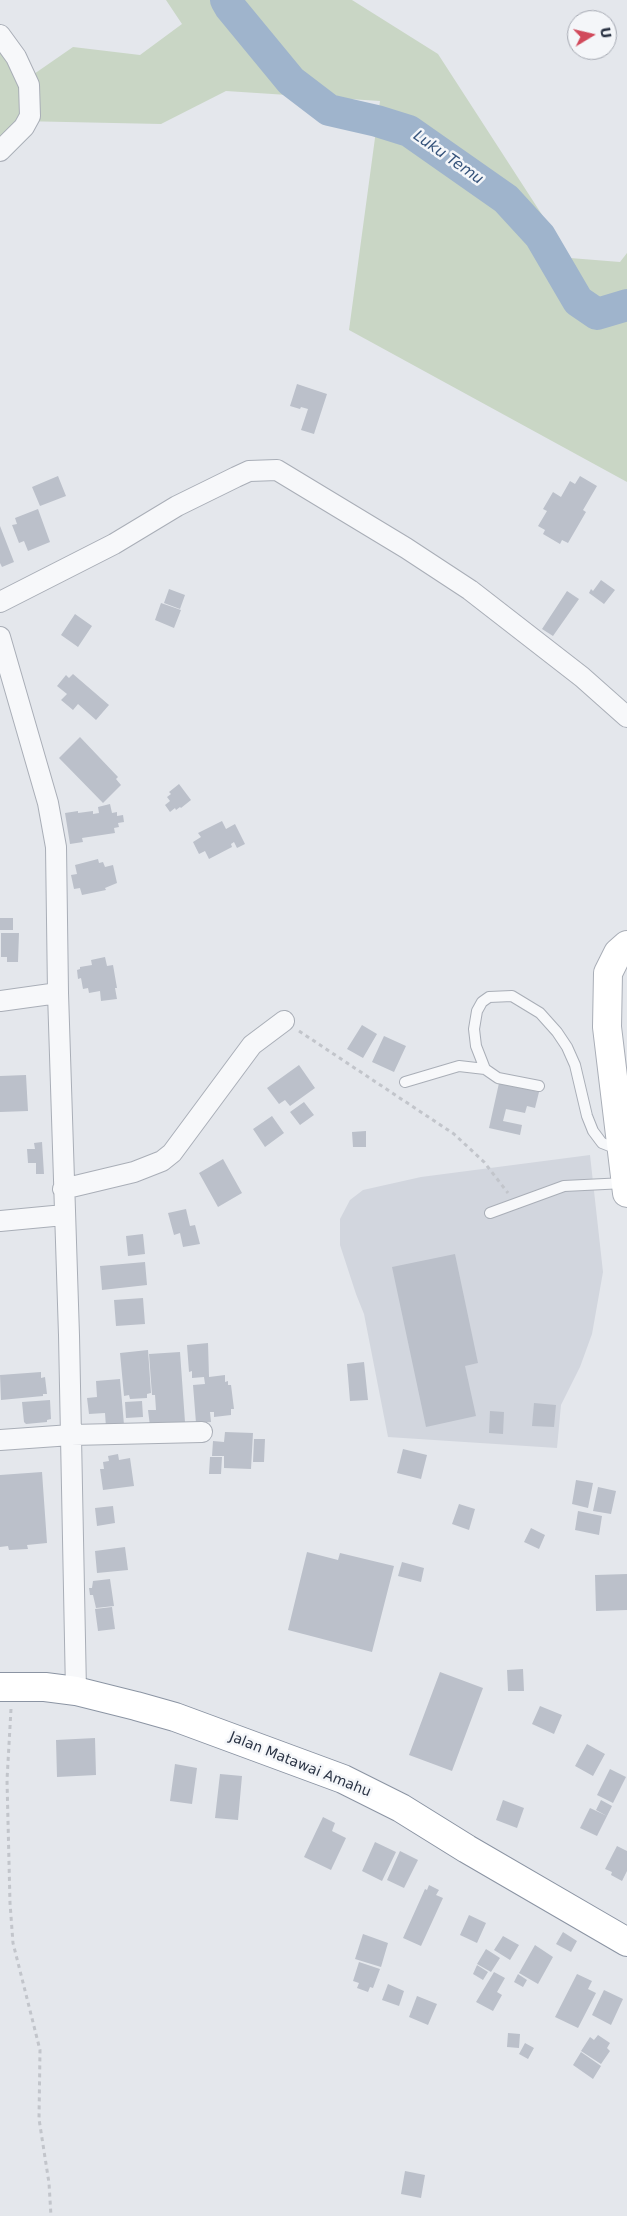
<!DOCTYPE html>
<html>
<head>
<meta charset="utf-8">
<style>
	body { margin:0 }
	#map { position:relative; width:627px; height:2216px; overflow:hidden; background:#e4e7ec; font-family:"DejaVu Sans",sans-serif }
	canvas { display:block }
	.north { position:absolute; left:567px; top:10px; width:50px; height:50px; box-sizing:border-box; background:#f4f6f9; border:1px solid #a4a8b1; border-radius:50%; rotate:81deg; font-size:14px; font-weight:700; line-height:20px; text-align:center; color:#2b3445 }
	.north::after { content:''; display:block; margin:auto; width:18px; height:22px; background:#d1495b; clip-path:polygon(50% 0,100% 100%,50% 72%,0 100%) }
</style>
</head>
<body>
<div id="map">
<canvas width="627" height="2216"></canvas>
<div class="north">U</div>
</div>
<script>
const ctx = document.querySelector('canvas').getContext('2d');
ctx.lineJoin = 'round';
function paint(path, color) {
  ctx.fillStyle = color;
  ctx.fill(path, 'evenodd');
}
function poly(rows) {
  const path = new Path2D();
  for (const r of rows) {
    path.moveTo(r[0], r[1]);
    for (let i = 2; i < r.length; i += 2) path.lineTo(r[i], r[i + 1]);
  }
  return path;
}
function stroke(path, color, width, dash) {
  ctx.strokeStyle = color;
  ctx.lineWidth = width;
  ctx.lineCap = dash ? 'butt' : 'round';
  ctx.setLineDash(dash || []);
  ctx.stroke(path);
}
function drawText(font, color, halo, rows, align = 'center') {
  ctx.font = font + ' "DejaVu Sans",sans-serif';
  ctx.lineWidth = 5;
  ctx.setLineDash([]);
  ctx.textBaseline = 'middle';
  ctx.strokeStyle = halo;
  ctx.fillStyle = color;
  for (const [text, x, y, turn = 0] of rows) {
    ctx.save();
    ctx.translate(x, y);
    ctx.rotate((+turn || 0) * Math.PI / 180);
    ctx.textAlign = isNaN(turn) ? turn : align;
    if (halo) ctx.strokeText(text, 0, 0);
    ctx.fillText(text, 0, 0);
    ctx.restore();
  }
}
const built = poly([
	[590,1155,603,1272,592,1334,580,1367,561,1405,557,1448,388,1437,364,1314,356,1294,340,1245,340,1219,350,1200,363,1190,421,1177]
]);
const green = poly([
	[166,0,352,0,438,54,570,258,620,262,627,253,627,482,349,330,380,101,226,91,161,124,19,121,0,141,0,42,21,83,73,47,140,55,182,24]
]);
const river = poly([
	[226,0,230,7,291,81,329,110,377,121,409,131,506,199,540,236,578,301,597,314,627,305]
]);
const building = poly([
	[297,384,327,394,314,434,301,430,308,409,301,407,300,409,290,406],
	[58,476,66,496,40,506,32,487],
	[580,476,597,486,583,510,586,512,568,543,562,540,560,544,543,534,545,530,538,526,547,511,543,509,553,492,561,497,570,481,575,484],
	[38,509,50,542,28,551,24,541,19,543,12,525,17,524,15,518],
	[0,526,14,562,2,567,0,563],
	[601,580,615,590,604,604,589,593,591,589,593,591],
	[169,589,185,595,180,609,164,603],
	[567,591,579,599,553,636,542,629],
	[161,603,181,610,174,628,155,620],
	[75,614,92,626,78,647,61,635],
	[73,674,109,705,96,720,78,704,73,710,61,700,67,694,57,686,66,675,69,678],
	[80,737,118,777,116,779,121,785,103,803,59,758],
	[179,784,191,800,181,808,180,807,176,810,175,808,170,812,165,805,170,801,167,797,171,794,169,792],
	[110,804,112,813,117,812,117,816,123,815,124,822,118,823,119,827,114,828,115,833,82,838,83,842,70,844,65,813,78,811,78,813,93,811,93,814,99,813,98,807],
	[222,821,226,829,235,824,245,844,237,848,234,842,231,844,232,847,209,859,205,851,199,854,193,842,201,837,198,833],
	[98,859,99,863,103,862,105,867,113,865,117,883,105,888,106,890,82,895,80,888,74,889,71,875,77,874,75,865],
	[0,918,13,918,13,930,0,930],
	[1,933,19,933,18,962,7,962,7,957,1,957],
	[105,957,107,966,113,965,117,988,115,988,117,999,101,1001,100,991,89,993,88,988,83,989,81,978,78,979,77,970,80,969,80,967,92,965,91,960],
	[362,1025,377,1034,363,1058,347,1049],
	[384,1036,406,1046,394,1072,372,1062],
	[299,1065,315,1088,290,1106,285,1100,279,1104,267,1088],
	[26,1075,28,1111,0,1112,0,1076],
	[499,1083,539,1092,535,1108,527,1106,525,1113,506,1109,503,1121,522,1125,520,1135,489,1128],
	[304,1102,314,1115,300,1125,290,1112],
	[272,1116,284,1133,265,1147,253,1129],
	[366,1131,366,1147,353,1147,352,1132],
	[42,1142,44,1174,36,1174,36,1163,28,1163,27,1149,35,1149,34,1143],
	[223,1159,242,1193,218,1207,199,1173],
	[186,1209,190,1226,195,1225,200,1244,183,1247,180,1233,174,1235,168,1213],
	[143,1234,145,1254,128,1256,126,1236],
	[455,1254,478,1363,465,1366,476,1416,426,1427,392,1267],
	[145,1262,147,1285,102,1290,100,1266],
	[143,1298,145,1324,116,1326,114,1300],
	[208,1343,209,1377,225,1375,225,1382,228,1381,228,1385,231,1385,234,1409,231,1409,231,1415,214,1417,214,1412,210,1412,211,1422,196,1423,193,1385,205,1384,204,1377,192,1378,192,1371,189,1372,187,1345],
	[148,1350,151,1393,147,1394,147,1398,130,1399,129,1395,124,1396,120,1353],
	[180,1352,185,1422,150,1426,148,1410,156,1410,155,1395,152,1395,149,1354],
	[364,1362,368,1400,350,1401,347,1364],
	[41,1372,41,1378,45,1377,47,1394,43,1394,43,1396,1,1400,0,1375],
	[120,1379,124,1425,106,1427,105,1413,89,1414,87,1398,97,1397,96,1381],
	[50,1400,51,1419,47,1420,47,1422,26,1424,24,1422,22,1402],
	[142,1401,143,1417,126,1418,125,1402],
	[534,1403,556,1405,554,1427,532,1426],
	[490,1411,504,1412,503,1434,489,1433],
	[225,1432,253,1433,251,1469,224,1468,224,1456,212,1456,213,1441,224,1442],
	[254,1439,265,1439,264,1462,253,1462],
	[403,1449,427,1455,421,1479,397,1473],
	[118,1454,119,1460,130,1458,134,1486,103,1490,100,1469,104,1469,103,1462,109,1461,108,1456],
	[210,1457,222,1457,221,1474,209,1474],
	[42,1472,47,1543,27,1545,28,1549,9,1550,8,1546,0,1547,0,1475],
	[576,1480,593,1483,588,1508,572,1504],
	[598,1487,616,1491,611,1514,593,1511],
	[459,1504,475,1509,469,1530,452,1524],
	[113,1506,115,1523,97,1526,95,1508],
	[578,1511,602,1516,599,1535,575,1530],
	[531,1528,545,1535,539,1549,524,1542],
	[125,1547,128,1570,97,1573,95,1551],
	[307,1552,338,1560,340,1553,394,1566,372,1652,288,1630],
	[402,1562,424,1568,421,1582,398,1576],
	[627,1574,627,1610,596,1611,595,1575],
	[110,1579,114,1606,96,1608,93,1595,90,1595,89,1588,92,1588,93,1581],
	[112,1607,115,1629,98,1631,95,1609],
	[523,1669,524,1691,508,1691,507,1670],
	[440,1672,483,1688,452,1771,409,1755],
	[540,1706,562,1715,554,1734,532,1724],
	[95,1738,96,1775,57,1777,56,1740],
	[587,1744,605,1754,593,1776,575,1766],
	[175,1764,197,1768,192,1804,170,1801],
	[610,1769,626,1777,613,1803,597,1795],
	[220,1774,242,1776,238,1820,215,1818],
	[503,1800,524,1808,517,1828,496,1820],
	[601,1800,612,1806,607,1816,596,1810],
	[590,1808,607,1816,597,1836,580,1828],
	[323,1817,335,1823,332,1831,346,1838,331,1870,304,1857],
	[375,1842,396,1852,382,1881,362,1871],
	[617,1846,627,1851,627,1871,622,1881,611,1875,612,1872,605,1869],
	[400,1851,418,1860,404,1888,387,1880],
	[429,1885,439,1890,436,1895,443,1898,421,1946,403,1938,425,1889,427,1890],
	[469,1915,486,1923,477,1943,460,1935],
	[563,1932,577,1941,571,1952,556,1944],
	[363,1934,388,1943,381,1967,355,1959],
	[503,1936,519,1945,510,1960,494,1950],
	[535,1945,553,1957,538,1984,519,1973],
	[486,1949,500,1958,491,1972,477,1964],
	[359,1962,380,1969,373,1988,370,1987,368,1992,357,1988,359,1983,353,1981],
	[477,1965,488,1972,483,1980,473,1974],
	[494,1972,505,1978,497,1992,502,1995,493,2011,476,2002],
	[518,1974,527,1980,523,1987,514,1982],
	[577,1974,592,1981,588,1989,596,1993,578,2028,555,2017],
	[388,1984,404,1991,399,2006,382,2000],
	[604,1990,623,1999,611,2025,592,2015],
	[417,1996,437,2004,428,2025,409,2017],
	[508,2033,520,2034,519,2048,507,2047],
	[598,2035,610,2043,607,2048,610,2051,601,2064,581,2051,590,2037,594,2040],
	[525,2043,534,2048,528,2059,519,2054],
	[581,2052,601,2066,593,2079,573,2065],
	[405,2171,425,2175,421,2198,401,2194]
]);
const path = poly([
	[299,1031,454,1134,484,1162,508,1193],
	[11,1709,7,1780,10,1903,13,1943,40,2050,39,2119,49,2183,51,2216]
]);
const service = poly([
	[485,1069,476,1046,474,1029,477,1011,482,1002,489,997,512,996,540,1013,557,1032,567,1047,575,1065,587,1116,593,1131,602,1143,620,1150],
	[405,1082,459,1066,485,1069,498,1078,539,1086],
	[490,1213,564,1186,625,1183]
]);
const minor = poly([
	[0,35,16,57,29,85,30,116,24,127,0,151],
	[0,602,114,544,177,506,236,477,249,471,277,470,406,548,470,590,582,677,627,717],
	[0,637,48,803,56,847,58,993,69,1335,76,1691],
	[0,1001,58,993],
	[63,1189,134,1172,162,1161,172,1153,252,1045,284,1021],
	[0,1221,64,1215],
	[0,1440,71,1435,202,1432]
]);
const secondary = poly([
	[627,945,618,953,608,973,607,1027,627,1193]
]);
const trunk = poly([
	[0,1687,45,1687,76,1691,136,1706,175,1717,343,1779,401,1808,467,1849,627,1942]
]);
const streetNames = [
	["Jalan Matawai Amahu",300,1765,22]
];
const waterNames = [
	["Luku Temu",448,158,35]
];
paint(built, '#d2d6de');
paint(green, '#c9d6c5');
stroke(river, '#9fb4cc', 32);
paint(building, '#bbc0ca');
stroke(service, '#a9aeb7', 12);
stroke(minor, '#a9aeb7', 22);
stroke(secondary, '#a9aeb7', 30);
stroke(trunk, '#8b94a3', 30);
stroke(path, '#c2c5cb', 3, [4, 4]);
stroke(service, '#f7f8fa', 10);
stroke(minor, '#f7f8fa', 20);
stroke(secondary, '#fff', 28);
stroke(trunk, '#fff', 28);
drawText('14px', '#2b3445', '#f4f6f9', streetNames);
drawText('italic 15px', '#34527a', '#f4f6f9', waterNames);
</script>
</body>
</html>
